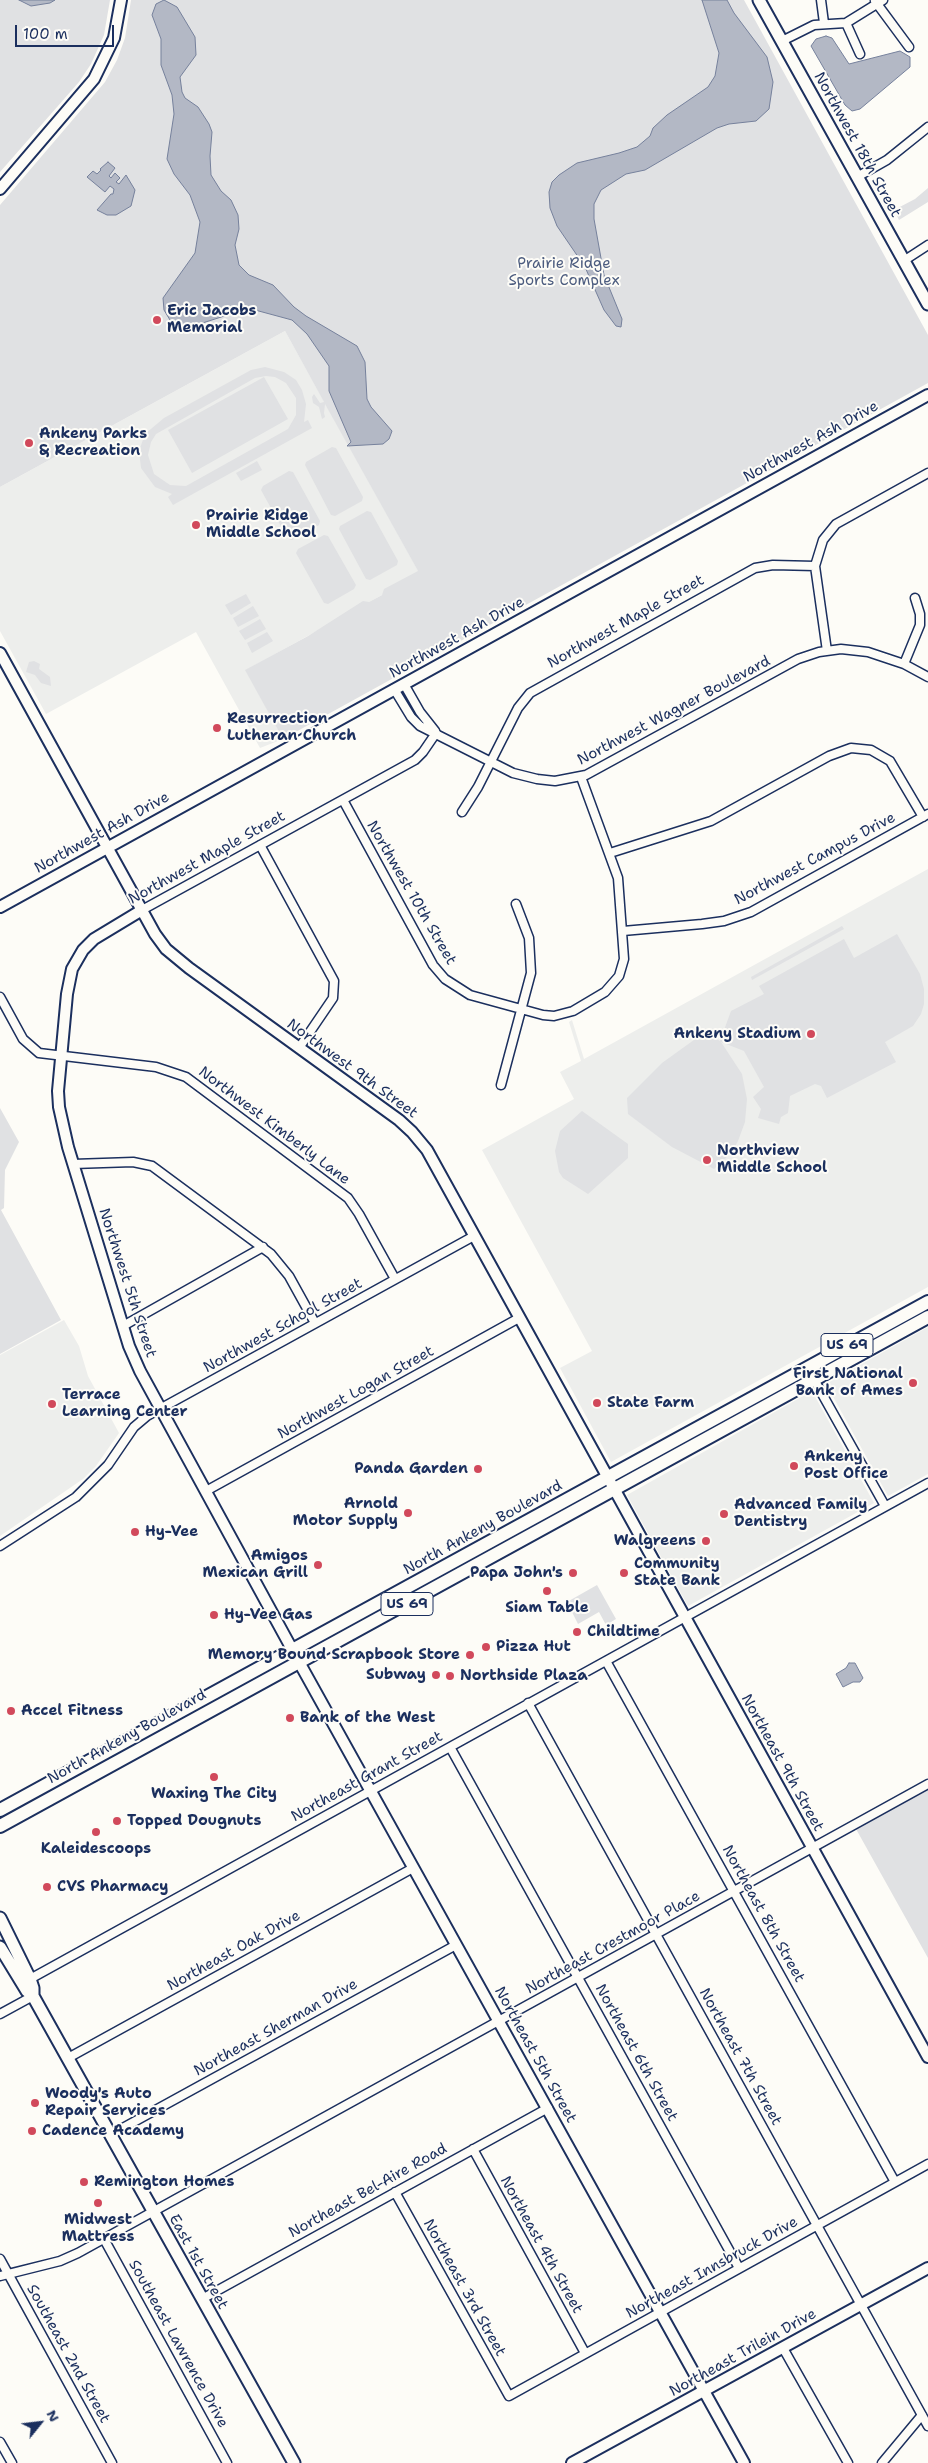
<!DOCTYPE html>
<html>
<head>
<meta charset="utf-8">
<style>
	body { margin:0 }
	#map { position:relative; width:928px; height:2463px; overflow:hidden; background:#fdfcf7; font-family:"Shantell Sans",sans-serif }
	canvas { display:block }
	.north { position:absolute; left:15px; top:2398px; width:50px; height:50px; -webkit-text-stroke:4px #fdfcf7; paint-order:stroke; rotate:61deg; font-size:14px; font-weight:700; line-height:20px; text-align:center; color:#1b2f5e }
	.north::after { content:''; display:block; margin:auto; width:18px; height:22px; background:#1b2f5e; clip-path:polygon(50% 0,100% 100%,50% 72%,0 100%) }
	.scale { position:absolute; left:15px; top:25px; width:99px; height:22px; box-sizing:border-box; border:2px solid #1b2f5e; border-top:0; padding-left:6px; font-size:15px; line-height:18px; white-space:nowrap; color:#1b2f5e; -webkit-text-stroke:4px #fdfcf7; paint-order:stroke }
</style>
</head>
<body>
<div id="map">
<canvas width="928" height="2463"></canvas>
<div class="north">N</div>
<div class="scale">100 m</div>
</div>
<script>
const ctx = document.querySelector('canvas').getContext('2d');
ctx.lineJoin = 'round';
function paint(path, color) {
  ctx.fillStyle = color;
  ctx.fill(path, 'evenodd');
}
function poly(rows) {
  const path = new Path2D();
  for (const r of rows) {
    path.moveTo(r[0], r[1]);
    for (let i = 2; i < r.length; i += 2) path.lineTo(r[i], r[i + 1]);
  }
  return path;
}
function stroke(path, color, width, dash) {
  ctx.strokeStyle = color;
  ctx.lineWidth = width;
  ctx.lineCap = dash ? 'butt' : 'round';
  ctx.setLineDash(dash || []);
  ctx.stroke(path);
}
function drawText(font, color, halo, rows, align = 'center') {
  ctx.font = font + ' "Shantell Sans",sans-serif';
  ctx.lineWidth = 4;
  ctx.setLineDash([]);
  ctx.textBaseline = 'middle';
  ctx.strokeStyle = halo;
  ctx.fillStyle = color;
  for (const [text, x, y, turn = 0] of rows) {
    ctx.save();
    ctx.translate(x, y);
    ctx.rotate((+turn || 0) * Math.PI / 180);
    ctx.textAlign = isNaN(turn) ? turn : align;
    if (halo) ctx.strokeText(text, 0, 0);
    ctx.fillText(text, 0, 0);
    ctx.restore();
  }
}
const built = poly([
	[285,331,420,574,246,670,283,739,260,748,196,632,46,714,0,631,0,487],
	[928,869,928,1287,611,1462,560,1368,592,1351,482,1150,574,1099,560,1072,581,1061,569,1022,572,1020,584,1059],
	[64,1320,79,1346,88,1376,119,1433,96,1466,83,1479,0,1536,0,1355],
	[928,1327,928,1474,888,1496,826,1384],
	[812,1391,874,1503,688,1606,627,1495]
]);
const green = poly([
	[0,0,110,0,104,35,91,64,79,82,0,172],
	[131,0,744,0,928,335,928,383,283,739,245,670,308,636,363,601,369,602,382,595,384,589,418,571,325,404,324,413,325,417,322,419,319,407,313,403,312,397,314,394,320,403,324,402,285,331,0,487,0,205,105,82,117,60,125,38],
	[928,188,928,202,899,220,894,210,915,199],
	[265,367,284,372,296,380,302,390,306,404,304,422,308,420,312,428,173,505,168,497,172,494,155,487,141,468,139,451,145,434,164,418,251,370],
	[266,376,275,377,286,383,296,398,296,415,288,429,186,486,170,485,154,474,148,455,151,442,156,434,255,378],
	[264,377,288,419,192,473,168,430],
	[332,447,336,448,363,497,362,501,335,516,331,515,305,465,306,462],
	[257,461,262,470,241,481,236,473],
	[289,471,293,472,320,521,319,525,292,540,288,539,261,490,263,486],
	[367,511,371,512,398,561,397,565,370,580,366,579,339,529,340,526],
	[324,535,328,536,356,585,354,589,328,604,324,603,296,553,298,549],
	[246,594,251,603,231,615,225,605],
	[253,606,259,616,238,627,233,618],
	[260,619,266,629,245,640,239,631],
	[267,632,273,641,252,653,247,643],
	[34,661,40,664,39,669,50,677,51,686,41,683,35,675,26,672,29,662],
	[842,926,844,929,752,980,751,977],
	[897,934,920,974,924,989,924,1004,921,1014,913,1026,885,1042,896,1062,827,1098,821,1086,815,1084,790,1096,788,1113,781,1117,779,1124,758,1118,761,1109,753,1097,764,1087,744,1051,721,1042,742,1074,747,1099,745,1122,738,1141,732,1152,714,1169,672,1147,628,1114,627,1098,662,1063,705,1032,720,1041,731,1011,764,994,759,986,844,939,854,958],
	[0,1108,19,1142,5,1170,4,1208,1,1210,61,1320,0,1354],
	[582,1111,628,1144,628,1158,588,1194,563,1178,559,1172,555,1151,560,1131],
	[597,1585,616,1619,606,1625,599,1612,578,1624,567,1602],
	[928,1789,928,1958,856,1829]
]);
const water = poly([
	[19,0,55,0,50,3,31,6,19,0],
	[164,0,177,7,195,37,196,55,180,77,182,92,185,98,198,107,209,124,212,132,210,156,211,175,221,191,231,200,238,215,239,229,235,245,239,265,249,275,273,285,294,307,306,316,357,346,365,362,367,399,371,407,392,431,389,439,383,444,347,446,351,442,329,391,329,366,307,334,292,320,255,310,240,311,190,327,182,327,170,320,164,310,163,298,195,253,200,222,190,195,174,174,167,159,174,114,172,95,161,65,161,39,152,15,156,4,164,0],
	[702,0,727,0,734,13,767,57,773,82,769,109,756,121,729,124,717,128,645,170,626,174,601,190,594,204,594,219,604,275,622,319,621,327,616,326,604,310,585,267,557,226,550,208,549,192,552,182,559,175,577,163,619,153,637,147,650,136,653,128,667,115,708,87,715,76,719,53,702,0],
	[826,36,832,38,849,64,900,51,910,57,910,67,860,109,852,111,845,105,811,46,816,39,826,36],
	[108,162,115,168,109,176,111,178,115,173,120,178,116,182,119,184,126,175,135,190,131,206,116,215,107,215,97,210,111,194,113,194,114,189,110,186,105,192,87,177,93,171,97,174,101,170,100,169,108,162],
	[849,1663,855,1663,863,1678,860,1682,853,1682,843,1687,836,1674,846,1668,849,1663]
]);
const minor = poly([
	[821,0,824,23],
	[875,1,909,47],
	[846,23,860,54],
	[782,41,814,25,846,23,883,0],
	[857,177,887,160,928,127],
	[905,260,928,245],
	[827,651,815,566,823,540,836,524,928,473],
	[904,664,920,625,920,614,915,598],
	[404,684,420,712,435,731],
	[394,689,411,717,420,726,513,773,537,779,555,781,586,775,798,659,819,652,841,649,868,652,904,664,928,677],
	[343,800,433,965,445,979,470,995,543,1015,554,1016,573,1011,605,992,619,976,624,959,618,878,581,777],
	[462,812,478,787,518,708,530,693,755,568,773,565,815,566],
	[260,845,334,981,333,998,299,1048],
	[610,853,711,821,829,756,851,748,871,750,890,761,923,817],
	[142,910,415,760,423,752,436,733],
	[623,931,702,924,724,921,751,912,928,814],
	[0,997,23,1039,39,1053,156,1067,186,1077,348,1198,359,1214,395,1279],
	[501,1085,531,973,529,938,516,904],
	[73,1164,133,1162,152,1166,271,1254,289,1276,315,1323],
	[123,1326,263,1247],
	[807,1367,885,1506],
	[206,1491,519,1318],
	[0,1546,76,1497,108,1465,134,1427,147,1416,474,1236],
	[606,1661,895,2182],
	[528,1703,928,2426],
	[450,1747,739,2268],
	[30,1979,928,1483],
	[0,2014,33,1996],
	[68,2058,413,1868],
	[110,2135,456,1945],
	[473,2149,585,2353],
	[395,2192,509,2396,928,2164],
	[104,2239,227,2463],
	[0,2259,112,2463],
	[0,2276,60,2261,78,2253,928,1784],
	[202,2299,548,2108],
	[783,2348,848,2463],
	[0,2442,12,2463],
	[882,2463,922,2415]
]);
const tertiary = poly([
	[0,189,94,79,114,38,121,0],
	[0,653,155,934,166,949,189,968,399,1120,412,1132,427,1150,928,2057],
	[0,907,928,395],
	[142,910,94,939,83,950,72,969,67,994,58,1091,59,1107,68,1147,129,1346,140,1371,299,1662,744,2463],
	[572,2463,928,2268]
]);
const secondary = poly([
	[759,0,928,304],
	[0,1918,30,1979,33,1988,33,1996],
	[0,1947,27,1991,33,1996,294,2463]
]);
const primary = poly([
	[0,1810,928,1302],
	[0,1826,928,1317]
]);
const markers = [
	[157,320,5,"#d1495b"],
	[29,443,5,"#d1495b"],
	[196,525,5,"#d1495b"],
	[217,728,5,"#d1495b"],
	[811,1034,5,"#d1495b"],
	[707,1160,5,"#d1495b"],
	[913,1383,5,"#d1495b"],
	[597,1403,5,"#d1495b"],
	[52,1404,5,"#d1495b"],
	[794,1466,5,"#d1495b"],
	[478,1469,5,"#d1495b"],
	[408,1513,5,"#d1495b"],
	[724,1514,5,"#d1495b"],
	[135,1532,5,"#d1495b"],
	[706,1541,5,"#d1495b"],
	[318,1565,5,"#d1495b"],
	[573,1573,5,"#d1495b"],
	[624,1573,5,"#d1495b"],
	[547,1591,5,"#d1495b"],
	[214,1615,5,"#d1495b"],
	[577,1632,5,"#d1495b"],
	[486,1647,5,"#d1495b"],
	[470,1655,5,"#d1495b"],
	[436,1675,5,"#d1495b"],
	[450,1676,5,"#d1495b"],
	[11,1711,5,"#d1495b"],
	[290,1718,5,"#d1495b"],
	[214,1777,5,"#d1495b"],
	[117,1821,5,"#d1495b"],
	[96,1832,5,"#d1495b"],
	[47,1887,5,"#d1495b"],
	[35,2103,5,"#d1495b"],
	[32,2131,5,"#d1495b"],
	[84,2182,5,"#d1495b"],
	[98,2203,5,"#d1495b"]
];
const shields = [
	[847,1345,52],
	[407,1604,52]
];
const shieldNames = [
	["US 69",847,1345],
	["US 69",407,1604]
];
const streetNames = [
	["Northwest 18th Street",857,145,61],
	["Northwest Ash Drive",811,442,-29],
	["Northwest Maple Street",626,622,-29],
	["Northwest Ash Drive",457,638,-29],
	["Northwest Wagner Boulevard",674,711,-28],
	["Northwest Ash Drive",102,833,-29],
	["Northwest Maple Street",207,858,-29],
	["Northwest Campus Drive",815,859,-28],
	["Northwest 10th Street",411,893,60],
	["Northwest 9th Street",352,1069,36],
	["Northwest Kimberly Lane",274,1126,37],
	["Northwest 5th Street",127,1283,72],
	["Northwest School Street",283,1326,-29],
	["Northwest Logan Street",356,1393,-29],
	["North Ankeny Boulevard",483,1528,-29],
	["North Ankeny Boulevard",127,1737,-29],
	["Northeast 9th Street",782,1763,61],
	["Northeast Grant Street",367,1777,-29],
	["Northeast 8th Street",763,1914,61],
	["Northeast Crestmoor Place",613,1943,-29],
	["Northeast Oak Drive",234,1951,-29],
	["Northeast Sherman Drive",276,2028,-29],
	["Northeast 6th Street",636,2053,61],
	["Northeast 5th Street",535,2055,61],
	["Northeast 7th Street",740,2057,61],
	["Northeast Bel-Aire Road",368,2191,-29],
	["Northeast 4th Street",541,2245,61],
	["East 1st Street",198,2262,61],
	["Northeast Innsbruck Drive",712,2268,-29],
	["Northeast 3rd Street",464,2288,61],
	["Southeast Lawrence Drive",178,2344,61],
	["Northeast Trilein Drive",743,2353,-29],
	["Southeast 2nd Street",68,2354,61]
];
const parkNames = [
	["Prairie Ridge",564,264],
	["Sports Complex",564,281]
];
const poiNames = [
	["Eric Jacobs",167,311],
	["Memorial",167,328],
	["Ankeny Parks",39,434],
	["& Recreation",39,451],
	["Prairie Ridge",206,516],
	["Middle School",206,533],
	["Resurrection",227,719],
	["Lutheran Church",227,736],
	["Ankeny Stadium",801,1034,"right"],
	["Northview",717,1151],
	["Middle School",717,1168],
	["First National",903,1374,"right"],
	["Bank of Ames",903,1391,"right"],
	["Terrace",62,1395],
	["Learning Center",62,1412],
	["State Farm",607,1403],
	["Ankeny",804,1457],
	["Post Office",804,1474],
	["Panda Garden",468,1469,"right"],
	["Arnold",398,1504,"right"],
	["Motor Supply",398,1521,"right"],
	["Advanced Family",734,1505],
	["Dentistry",734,1522],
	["Hy-Vee",145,1532],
	["Walgreens",696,1541,"right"],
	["Amigos",308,1556,"right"],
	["Mexican Grill",308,1573,"right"],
	["Community",634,1564],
	["State Bank",634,1581],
	["Papa John's",563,1573,"right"],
	["Siam Table",547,1608,"center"],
	["Hy-Vee Gas",224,1615],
	["Childtime",587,1632],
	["Pizza Hut",496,1647],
	["Memory Bound Scrapbook Store",460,1655,"right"],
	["Subway",426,1675,"right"],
	["Northside Plaza",460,1676],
	["Accel Fitness",21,1711],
	["Bank of the West",300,1718],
	["Waxing The City",214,1794,"center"],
	["Topped Dougnuts",127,1821],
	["Kaleidescoops",96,1849,"center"],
	["CVS Pharmacy",57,1887],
	["Woody's Auto",45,2094],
	["Repair Services",45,2111],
	["Cadence Academy",42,2131],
	["Remington Homes",94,2182],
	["Midwest",98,2220,"center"],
	["Mattress",98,2237,"center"]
];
paint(built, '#edeeec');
paint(green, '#e0e1e3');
paint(water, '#b3b8c5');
stroke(water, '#76819c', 1);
stroke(minor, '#1b2f5e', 11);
stroke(tertiary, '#1b2f5e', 14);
stroke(secondary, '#1b2f5e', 15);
stroke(primary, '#1b2f5e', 16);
stroke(minor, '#fdfcf7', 8);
stroke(tertiary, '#fdfcf7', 10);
stroke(secondary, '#fdfcf7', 11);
stroke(primary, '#fdfcf7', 12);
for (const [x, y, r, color] of markers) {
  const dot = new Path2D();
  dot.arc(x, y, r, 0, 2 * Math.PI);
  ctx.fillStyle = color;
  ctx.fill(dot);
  stroke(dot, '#fdfcf7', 2);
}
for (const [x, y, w] of shields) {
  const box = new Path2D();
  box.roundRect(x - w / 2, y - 11.5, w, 23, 4);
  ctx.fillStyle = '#fdfcf7';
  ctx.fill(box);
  stroke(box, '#1b2f5e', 1);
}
drawText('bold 14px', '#1b2f5e', null, shieldNames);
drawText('15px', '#1b2f5e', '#fdfcf7', streetNames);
drawText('15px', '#4c5c7f', '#fdfcf7', parkNames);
drawText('bold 15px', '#1b2f5e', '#fdfcf7', poiNames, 'left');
</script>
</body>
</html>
